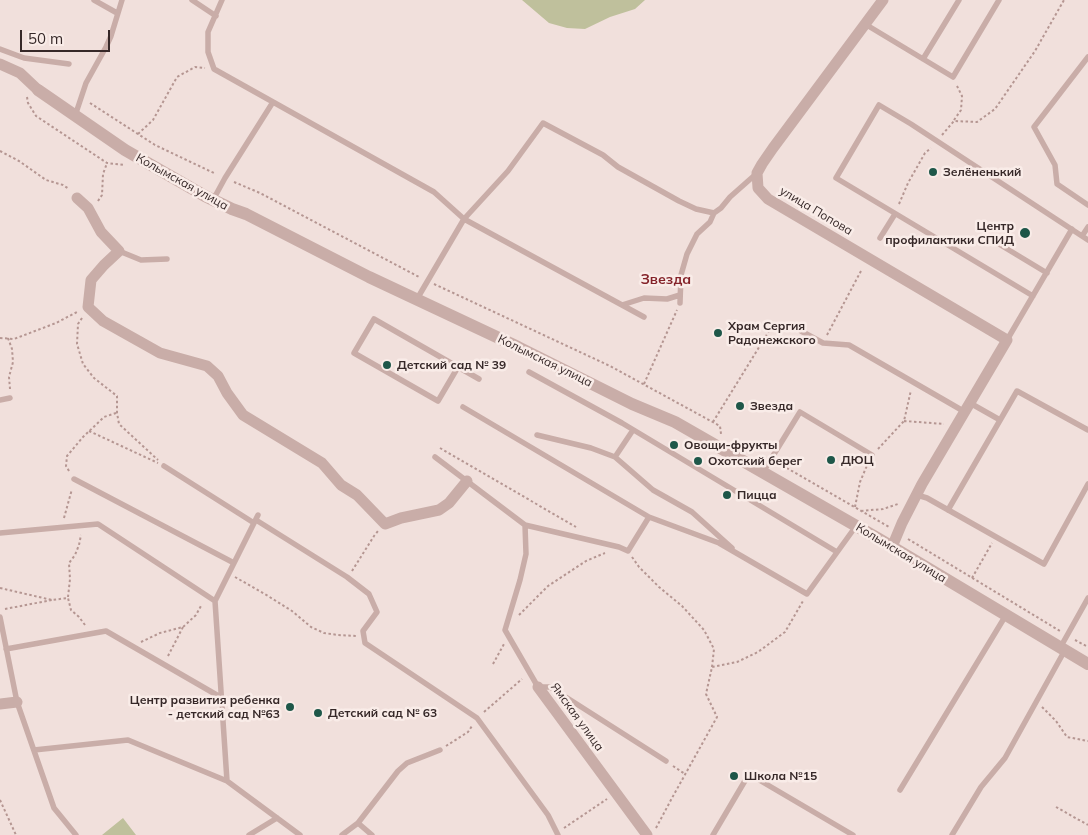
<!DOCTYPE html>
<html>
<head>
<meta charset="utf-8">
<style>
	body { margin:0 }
	#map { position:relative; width:1088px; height:835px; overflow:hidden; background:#f1e0dc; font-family:Mulish,sans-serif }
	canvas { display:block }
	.scale { position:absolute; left:20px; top:30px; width:90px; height:22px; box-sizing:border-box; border:2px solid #362828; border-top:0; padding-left:6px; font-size:15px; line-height:18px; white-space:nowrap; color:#362828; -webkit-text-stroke:4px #f9ece8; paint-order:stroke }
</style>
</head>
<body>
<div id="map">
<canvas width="1088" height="835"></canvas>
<div class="scale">50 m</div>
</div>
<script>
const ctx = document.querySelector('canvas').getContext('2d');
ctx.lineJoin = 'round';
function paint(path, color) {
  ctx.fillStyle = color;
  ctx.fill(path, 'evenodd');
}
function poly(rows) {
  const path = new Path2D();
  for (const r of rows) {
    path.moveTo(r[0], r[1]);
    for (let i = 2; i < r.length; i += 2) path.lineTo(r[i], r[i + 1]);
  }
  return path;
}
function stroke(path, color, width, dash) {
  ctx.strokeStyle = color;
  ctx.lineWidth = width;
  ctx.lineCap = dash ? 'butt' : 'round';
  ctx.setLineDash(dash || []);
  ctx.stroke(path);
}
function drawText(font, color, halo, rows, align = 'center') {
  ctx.font = font + ' Mulish,sans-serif';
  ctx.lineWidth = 5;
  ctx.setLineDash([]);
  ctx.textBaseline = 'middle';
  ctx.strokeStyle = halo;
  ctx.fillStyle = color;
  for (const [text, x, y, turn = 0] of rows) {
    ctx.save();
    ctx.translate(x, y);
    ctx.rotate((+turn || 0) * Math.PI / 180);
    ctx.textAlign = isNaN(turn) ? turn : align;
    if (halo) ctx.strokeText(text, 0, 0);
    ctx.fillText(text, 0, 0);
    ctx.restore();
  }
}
const green = poly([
	[522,0,645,0,635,9,610,17,585,29,567,28,549,23],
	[123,818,136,835,102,835]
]);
const path = poly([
	[27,97,28,103,36,116,107,163,125,165],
	[90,103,155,145,216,174],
	[954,120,961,110,962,96,957,86],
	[138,134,153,120,177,77,195,67,205,68],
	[942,135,954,121,977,122,995,109,1035,51,1064,0],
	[0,151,19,161,46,180,63,185,69,189],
	[234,182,260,193,419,277],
	[98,201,102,195,103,174,107,163],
	[899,204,908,183,925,153,931,148],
	[434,284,610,366,720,426,721,434],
	[82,318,78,324,77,344,83,364,94,378,117,396,117,413,119,424,158,460],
	[827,335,862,269],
	[0,338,14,339,56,323,77,312],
	[8,338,12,349,13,362,9,377,10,389],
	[644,384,677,310],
	[904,421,944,424],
	[713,422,769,331,776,326,793,329],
	[89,431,158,463],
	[440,448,576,527],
	[878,449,904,421,911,390],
	[778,463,889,527],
	[69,471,66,466,67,456,83,437,104,417,116,413],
	[855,507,860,482,868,463],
	[861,511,883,509,898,504],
	[64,518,72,489],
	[908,539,1060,631],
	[632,557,639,567,659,587,682,606,704,630,714,649,712,667],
	[352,571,374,536,378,531],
	[235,577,268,596,292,611,311,627,324,633,338,635,356,636],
	[972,578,992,543],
	[0,588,52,600,68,598,71,610,79,617,85,625],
	[68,597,70,579,69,563,75,555,79,545,81,535],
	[5,609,52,600],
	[519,615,548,586,586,561,605,553],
	[1075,640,1088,647],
	[141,642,160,633,183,627,196,615,202,604],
	[168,656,183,627],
	[493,664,504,644],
	[1042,707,1056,721,1067,737,1088,741],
	[484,712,522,679],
	[446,746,468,732,472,726],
	[673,766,685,774],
	[0,800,16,835],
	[1056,807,1088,825],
	[564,828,607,799],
	[656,828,672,798,717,717,706,694,712,667,737,662,758,652,785,632,803,601]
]);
const service = poly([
	[94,0,117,13],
	[192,0,216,16],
	[222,0,208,32,208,52,214,69,434,192,464,219,644,317],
	[865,24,953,77,999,0],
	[0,49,24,58,69,64],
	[1088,57,1034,127,1055,165,1057,184,1088,205],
	[923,59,959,0],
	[75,116,86,83,106,47,111,36,122,0],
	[213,200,225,178,273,102],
	[1082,236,1088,227],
	[880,238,895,214],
	[989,238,1047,273],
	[119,251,141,260,167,259],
	[1033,296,836,178,879,105,911,124,1088,240],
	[417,299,464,219,508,171,543,123,603,155,618,167,679,201,696,209,714,213],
	[680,303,681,275,687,254,697,234,710,222,714,213,721,208,730,197,756,174],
	[622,305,644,298,667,299,680,295],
	[801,331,823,343,849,345,965,412],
	[1007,340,1072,229],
	[458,367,438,401,354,353,374,319,479,379],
	[529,372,622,423,837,552],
	[0,400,10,398],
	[970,403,1000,420],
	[463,407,649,517,628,551,619,547,525,525],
	[633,430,615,457,653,490,692,512,732,548],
	[537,435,591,448,615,457],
	[435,457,525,525,526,554,520,580,505,630,538,687,550,687,666,761],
	[164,466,254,523],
	[763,472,800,412,872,455],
	[74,479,234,563],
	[917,495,927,498,1044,564,1088,484],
	[948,510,1017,391,1088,430],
	[258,515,215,601,227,781,300,835],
	[649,517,719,543,807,594,856,526],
	[256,520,347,577,369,594,377,612,363,631,365,643,477,718,548,815,558,835],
	[0,533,98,524,215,601],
	[0,617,17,702,54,808,76,835],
	[1060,648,1088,598],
	[6,649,106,631,222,698],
	[34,750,128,740,227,781],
	[900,790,1006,615],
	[358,823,372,835],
	[249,835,277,818],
	[342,835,358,823,398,771,407,763,440,750],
	[713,835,749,774,853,835],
	[952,835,981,787,1005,758,1065,650]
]);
const minor = poly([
	[883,0,773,148,762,164,757,173,758,188,768,199,1007,340,922,484,902,523,892,547],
	[0,64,20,73,38,90],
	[77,198,88,208,101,232,119,251,104,265,91,280,88,307,103,321,160,353,207,366,218,376,227,393,243,415,322,463,341,485,357,495,385,524,401,518,439,510,449,503,467,481],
	[538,687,647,835],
	[0,704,17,702]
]);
const tertiary = poly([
	[38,90,125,150,205,196,232,209,246,214,369,277,518,347,632,404,675,422,879,539,1088,664]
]);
const markers = [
	[933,172,5,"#1e5749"],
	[1025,233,6,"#1e5749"],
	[718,333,5,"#1e5749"],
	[387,365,5,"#1e5749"],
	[740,406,5,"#1e5749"],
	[674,445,5,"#1e5749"],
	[831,460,5,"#1e5749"],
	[698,461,5,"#1e5749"],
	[727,495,5,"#1e5749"],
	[290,707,5,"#1e5749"],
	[318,713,5,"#1e5749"],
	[734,776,5,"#1e5749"]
];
const poiNames = [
	["Зелёненький",943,172],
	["Центр",1014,226,"right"],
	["профилактики СПИД",1014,240,"right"],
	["Храм Сергия",728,326],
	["Радонежского",728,340],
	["Детский сад № 39",397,365],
	["Звезда",750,406],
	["Овощи-фрукты",684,445],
	["ДЮЦ",841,460],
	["Охотский берег",708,461],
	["Пицца",737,495],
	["Центр развития ребенка",280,700,"right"],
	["- детский сад №63",280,714,"right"],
	["Детский сад № 63",328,713],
	["Школа №15",744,776]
];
const streetNames = [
	["Колымская улица",182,182,29],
	["улица Попова",816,211,31],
	["Колымская улица",545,361,26],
	["Колымская улица",901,553,31],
	["Ямская улица",577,717,54]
];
const neighbourhoodNames = [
	["Звезда",666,280]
];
paint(green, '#bfc09c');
stroke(path, '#b59692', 2, [2.5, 2.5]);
stroke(service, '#c9ada8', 5.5);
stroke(minor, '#c9ada8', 11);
stroke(tertiary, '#c9ada8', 12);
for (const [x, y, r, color] of markers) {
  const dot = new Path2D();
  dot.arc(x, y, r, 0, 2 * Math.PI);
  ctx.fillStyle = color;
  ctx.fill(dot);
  stroke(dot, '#f9ece8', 2);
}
drawText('bold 12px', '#362828', '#f9ece8', poiNames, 'left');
drawText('12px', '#362828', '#f9ece8', streetNames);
drawText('bold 14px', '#842229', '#f9ece8', neighbourhoodNames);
</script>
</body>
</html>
